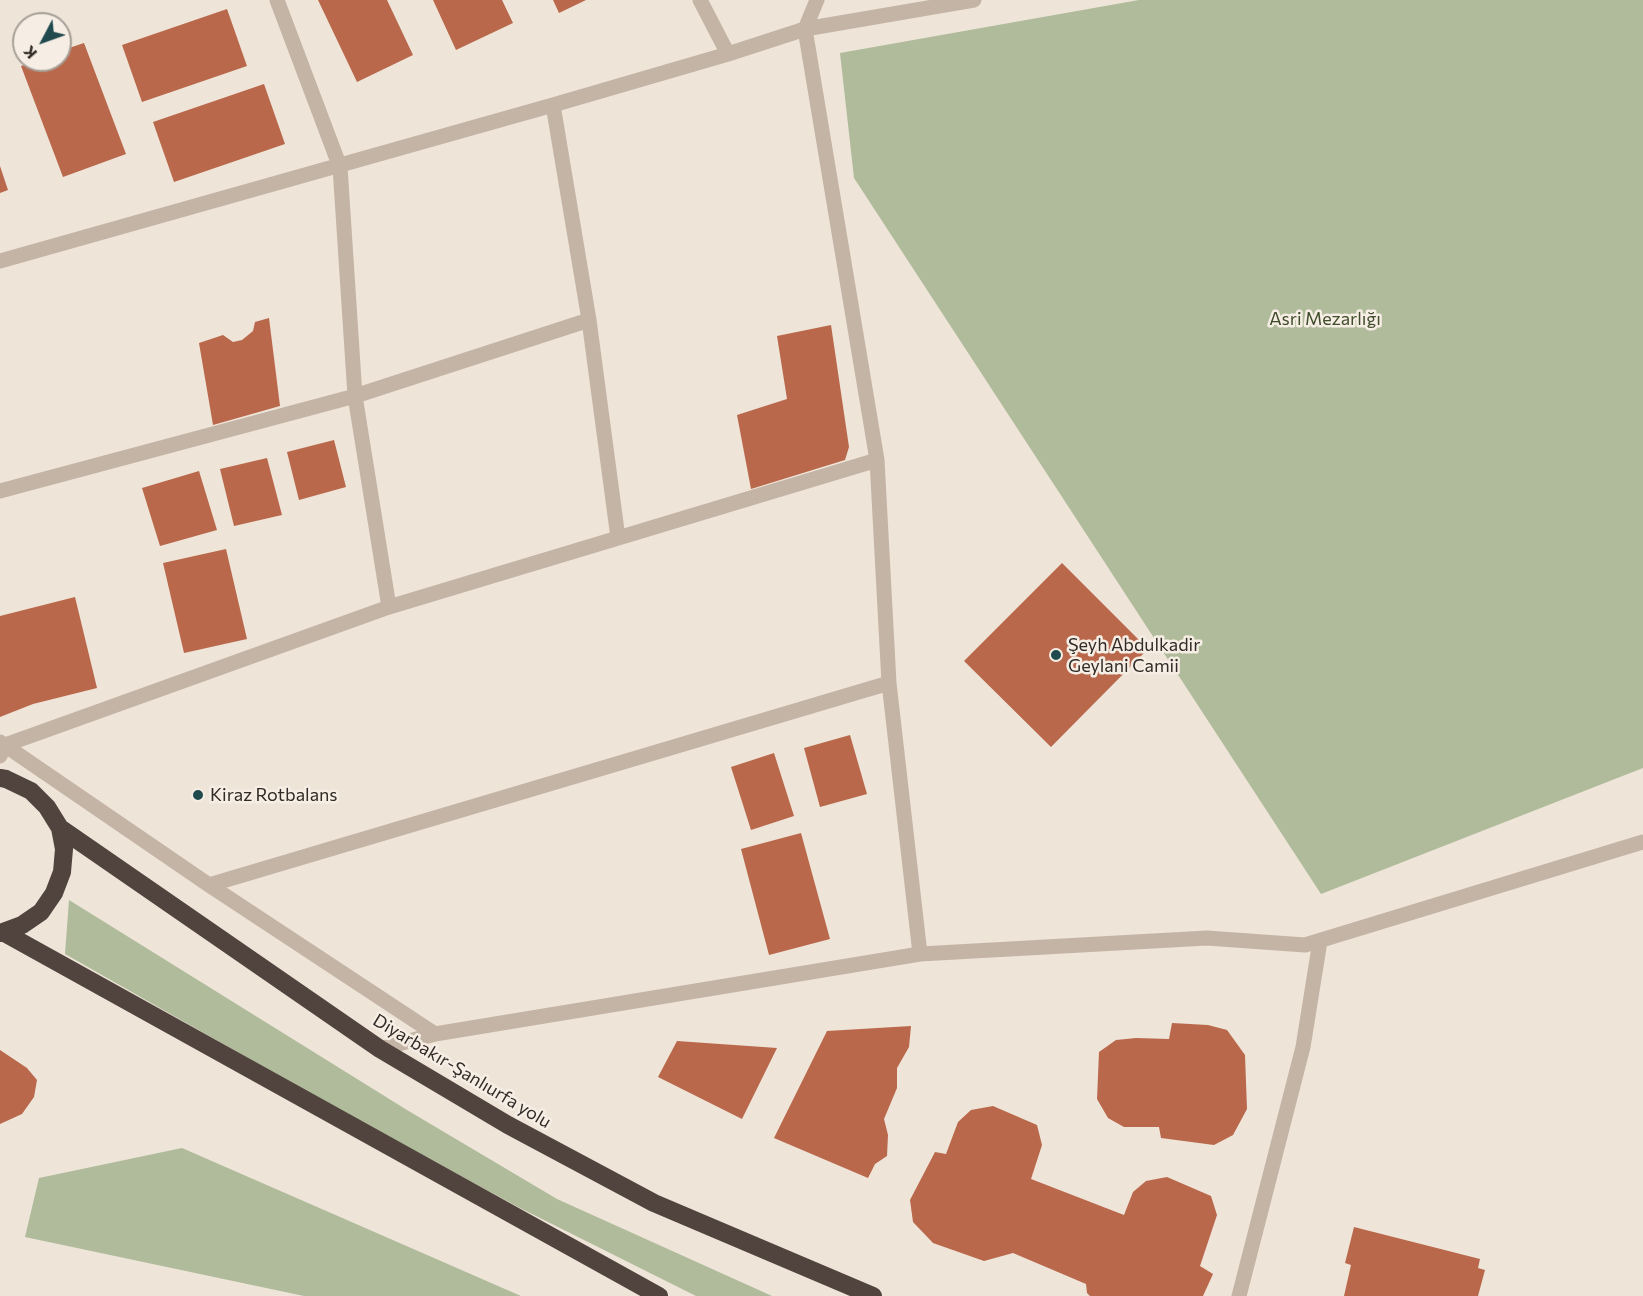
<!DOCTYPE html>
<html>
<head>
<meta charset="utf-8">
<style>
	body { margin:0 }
	#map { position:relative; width:1643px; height:1296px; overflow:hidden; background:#eee4d8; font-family:Commissioner,sans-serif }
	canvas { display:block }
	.north { position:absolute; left:12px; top:12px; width:60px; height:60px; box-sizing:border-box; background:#f6eee4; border:2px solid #a7a098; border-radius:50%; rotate:229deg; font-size:16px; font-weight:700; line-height:24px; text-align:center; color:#312a26 }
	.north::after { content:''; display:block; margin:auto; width:21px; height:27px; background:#204a4e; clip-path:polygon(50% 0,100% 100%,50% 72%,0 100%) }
</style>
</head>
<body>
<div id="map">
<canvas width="1643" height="1296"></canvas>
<div class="north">K</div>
</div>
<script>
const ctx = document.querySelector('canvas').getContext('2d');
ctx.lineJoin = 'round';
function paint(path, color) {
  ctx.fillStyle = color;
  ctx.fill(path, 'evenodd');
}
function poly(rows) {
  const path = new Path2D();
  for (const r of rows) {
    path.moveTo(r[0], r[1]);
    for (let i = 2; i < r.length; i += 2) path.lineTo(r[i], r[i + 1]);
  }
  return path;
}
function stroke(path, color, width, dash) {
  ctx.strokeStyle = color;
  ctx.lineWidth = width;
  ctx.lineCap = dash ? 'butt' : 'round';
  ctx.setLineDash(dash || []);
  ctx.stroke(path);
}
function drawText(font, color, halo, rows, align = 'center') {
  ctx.font = font + ' Commissioner,sans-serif';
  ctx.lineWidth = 5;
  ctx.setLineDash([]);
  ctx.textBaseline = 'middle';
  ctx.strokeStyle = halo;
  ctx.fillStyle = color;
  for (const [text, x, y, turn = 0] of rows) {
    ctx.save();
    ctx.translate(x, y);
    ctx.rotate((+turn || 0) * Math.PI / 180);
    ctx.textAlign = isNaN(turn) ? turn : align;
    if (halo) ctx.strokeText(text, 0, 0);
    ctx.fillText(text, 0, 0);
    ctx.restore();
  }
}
const green = poly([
	[1139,0,1643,0,1643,768,1321,894,854,178,840,53],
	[69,900,407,1110,557,1199,772,1296,696,1296,518,1207,334,1107,65,954],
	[182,1148,521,1296,304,1296,25,1237,39,1178]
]);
const building = poly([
	[318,0,387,0,413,55,357,82],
	[433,0,502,0,513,23,456,50],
	[553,0,586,0,559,13],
	[227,9,247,66,142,102,122,45],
	[84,43,126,154,63,177,21,66,37,60,60,60,60,51],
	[264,84,285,144,174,182,153,122],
	[0,166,8,190,0,193],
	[269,318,280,406,213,425,199,343,223,335,233,342,242,340,253,331,255,322],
	[831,325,849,447,845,460,751,489,737,415,787,399,777,336],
	[334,440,346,487,299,500,287,452],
	[267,458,282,515,234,526,220,469],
	[199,471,217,530,160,546,142,488],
	[226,549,247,639,184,653,163,563],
	[1062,563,1148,649,1051,747,964,661],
	[75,597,97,688,33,704,0,717,0,616],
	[850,735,867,794,820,807,804,748],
	[774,753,794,816,751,830,731,767],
	[801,833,830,939,769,955,741,849],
	[1172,1023,1208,1025,1227,1030,1245,1055,1247,1109,1233,1135,1214,1145,1161,1138,1159,1127,1124,1127,1108,1118,1097,1099,1099,1052,1116,1040,1136,1038,1169,1039],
	[911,1026,909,1047,897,1068,897,1088,884,1119,888,1135,887,1156,875,1164,868,1178,774,1138,827,1031],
	[677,1041,777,1048,742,1119,658,1077],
	[0,1050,27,1068,37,1080,34,1097,22,1114,0,1124],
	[993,1106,1037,1125,1042,1145,1031,1179,1124,1215,1133,1192,1146,1181,1167,1177,1211,1196,1217,1215,1200,1266,1213,1274,1203,1296,1090,1296,1087,1293,1086,1284,1013,1253,984,1261,933,1243,913,1222,910,1200,935,1152,946,1154,958,1122,971,1110],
	[1354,1227,1480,1259,1478,1268,1485,1270,1478,1296,1344,1296,1351,1265,1345,1263]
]);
const minor = poly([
	[277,0,340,167,355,396,389,607],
	[700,0,728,54],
	[817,0,805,29,877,460],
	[553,105,589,320,618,538],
	[0,261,553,105,728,54,805,29,974,0],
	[0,491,355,396,589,320],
	[0,742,209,885,435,1034],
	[0,756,5,745,389,607,877,460,889,683],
	[209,885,889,683,920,954,435,1034,380,1049],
	[920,954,1207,938,1305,945,1643,842],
	[1239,1296,1303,1047,1320,941]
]);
const highway = poly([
	[0,778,6,779,31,791,47,807,60,828,64,849,62,872,54,893,41,912,22,925,0,933],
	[60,828,380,1049,508,1125,654,1203,873,1296],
	[3,932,659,1296]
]);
const markers = [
	[1056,655,6,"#204a4e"],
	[198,795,6,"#204a4e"]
];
const parkNames = [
	["Asri Mezarlığı",1325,319]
];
const poiNames = [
	["Şeyh Abdulkadir",1068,645],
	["Geylani Camii",1068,666],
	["Kiraz Rotbalans",210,795]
];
const streetNames = [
	["Diyarbakır-Şanlıurfa yolu",462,1071,31]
];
paint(green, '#afbb9a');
paint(building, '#b9684b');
stroke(minor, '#c4b4a6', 15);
stroke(highway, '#51443e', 18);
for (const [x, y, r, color] of markers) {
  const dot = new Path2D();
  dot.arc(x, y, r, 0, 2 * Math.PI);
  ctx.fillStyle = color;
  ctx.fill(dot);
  stroke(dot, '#f6eee4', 2);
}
drawText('18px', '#404d2c', '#f6eee4', parkNames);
drawText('18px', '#312a26', '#f6eee4', poiNames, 'left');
drawText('18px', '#312a26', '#f6eee4', streetNames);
</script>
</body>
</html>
